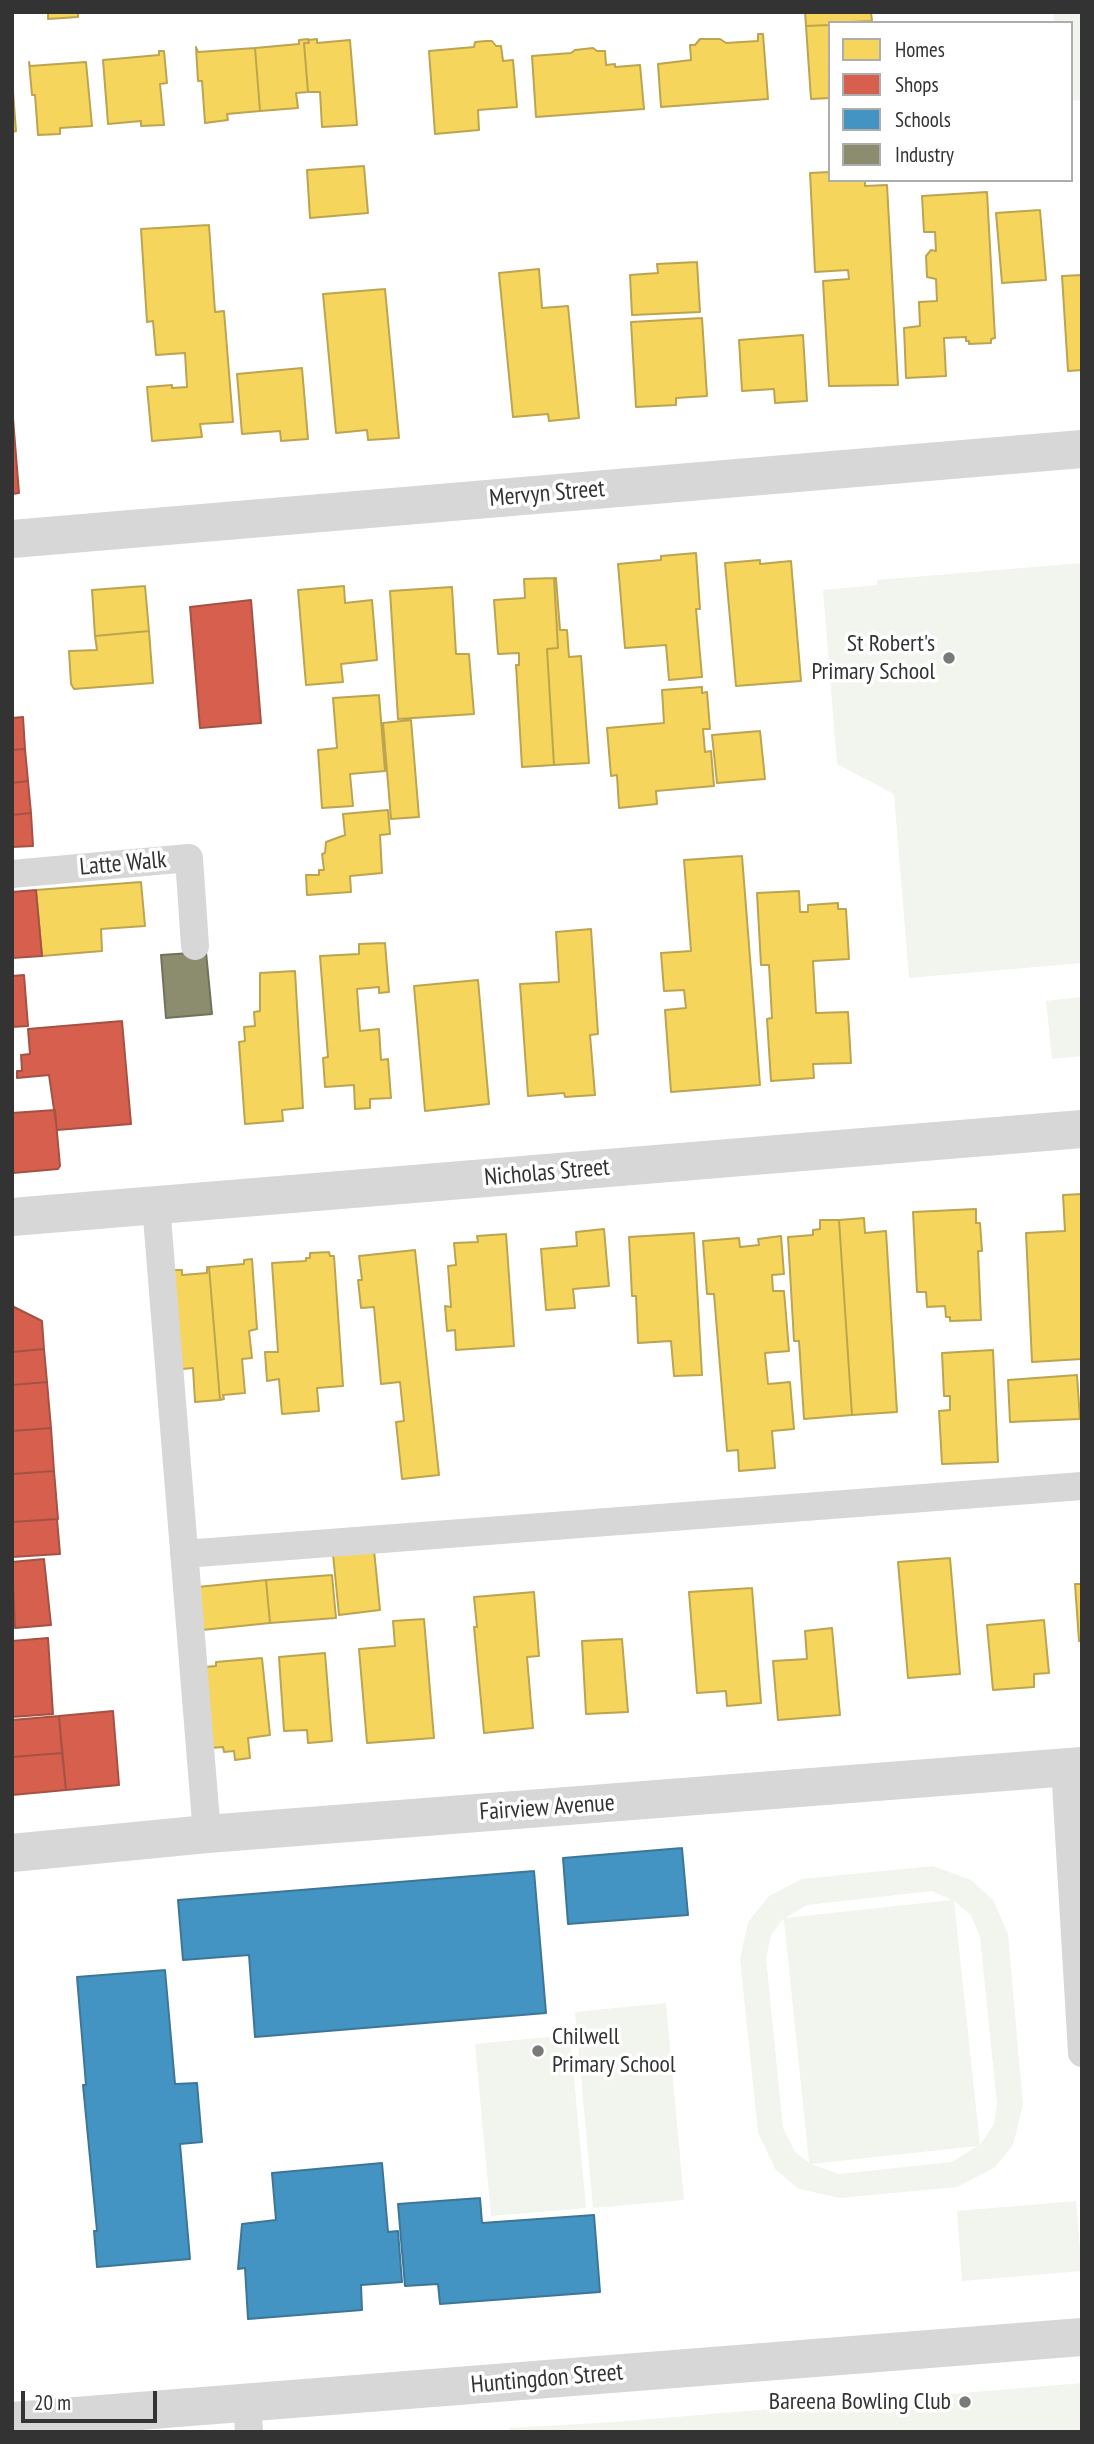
<!DOCTYPE html>
<html>
<head>
<meta charset="utf-8">
<style>
	body { margin:0 }
	#map { position:relative; width:1094px; height:2444px; overflow:hidden; background:#fff; font-family:"PT Sans Narrow",sans-serif }
	canvas { display:block }
	.frame { position:absolute; inset:0; border:14px solid #333; pointer-events:none }
	.legend { position:absolute; left:828px; top:21px; width:245px; height:161px; box-sizing:border-box; background:#fff; border:2px solid #adadad; margin:0; padding:9px 12px; list-style:none; font-size:21px; color:#333 }
	.legend li { display:flex; align-items:center; gap:14px; height:35px }
	.legend b { width:35px; border:2px solid #adadad }
	.scale { position:absolute; left:21px; top:2391px; width:136px; height:32px; box-sizing:border-box; border:4px solid #333; border-top:0; padding-left:9px; font-size:21px; line-height:24px; white-space:nowrap; color:#333; -webkit-text-stroke:5px #fff; paint-order:stroke }
</style>
</head>
<body>
<div id="map">
<canvas width="1094" height="2444"></canvas>
<div class="frame"></div>
<ul class="legend">
<li><b style="height:19px;background:#f6d55c"></b>Homes</li>
<li><b style="height:19px;background:#d6604d"></b>Shops</li>
<li><b style="height:19px;background:#4393c3"></b>Schools</li>
<li><b style="height:19px;background:#8c8c6e"></b>Industry</li>
</ul>
<div class="scale">20 m</div>
</div>
<script>
const ctx = document.querySelector('canvas').getContext('2d');
ctx.lineJoin = 'round';
function paint(path, color) {
  ctx.fillStyle = color;
  ctx.fill(path, 'evenodd');
}
function poly(rows) {
  const path = new Path2D();
  for (const r of rows) {
    path.moveTo(r[0], r[1]);
    for (let i = 2; i < r.length; i += 2) path.lineTo(r[i], r[i + 1]);
  }
  return path;
}
function stroke(path, color, width, dash) {
  ctx.strokeStyle = color;
  ctx.lineWidth = width;
  ctx.lineCap = dash ? 'butt' : 'round';
  ctx.setLineDash(dash || []);
  ctx.stroke(path);
}
function drawText(font, color, halo, rows, align = 'center') {
  ctx.font = font + ' "PT Sans Narrow",sans-serif';
  ctx.lineWidth = 7;
  ctx.setLineDash([]);
  ctx.textBaseline = 'middle';
  ctx.strokeStyle = halo;
  ctx.fillStyle = color;
  for (const [text, x, y, turn = 0] of rows) {
    ctx.save();
    ctx.translate(x, y);
    ctx.rotate((+turn || 0) * Math.PI / 180);
    ctx.textAlign = isNaN(turn) ? turn : align;
    if (halo) ctx.strokeText(text, 0, 0);
    ctx.fillText(text, 0, 0);
    ctx.restore();
  }
}
const green = poly([
	[1053,12,1082,12,1082,100,1071,101,1071,23,1054,23],
	[1082,563,1082,963,909,978,894,794,837,764,823,590,877,585,877,580],
	[1082,997,1082,1056,1052,1059,1046,1001],
	[933,1866,971,1880,993,1900,1008,1934,1023,2105,1013,2145,994,2168,957,2187,840,2198,799,2189,775,2169,758,2132,740,1959,748,1922,769,1896,802,1879],
	[932,1891,952,1900,785,1918,807,1905],
	[954,1901,971,1915,980,1937,997,2104,994,2124,980,2145],
	[783,1919,784,1920,809,2163,795,2152,783,2128,766,1958,771,1935],
	[977,2146,952,2162,839,2174,811,2164],
	[666,2003,684,2200,593,2208,575,2012],
	[570,2035,586,2208,491,2216,475,2044],
	[1076,2201,1082,2271,962,2281,957,2211],
	[1082,2383,1082,2432,509,2432,509,2428,616,2422]
]);
const homes = poly([
	[48,12,78,12,78,17,48,19,48,12],
	[805,12,871,12,872,21,830,23,830,25,806,26,805,12],
	[830,25,830,98,811,99,806,26,830,25],
	[758,34,763,34,768,99,661,107,658,64,691,60,690,45,695,45,700,39,720,39,726,43,758,41,758,34],
	[308,39,309,43,304,43,308,92,296,93,298,108,260,111,255,48,299,44,299,40,308,39],
	[317,39,317,43,350,40,357,125,322,127,320,92,308,92,304,43,309,43,308,40,317,39],
	[486,41,492,41,496,46,501,46,503,61,513,60,517,107,478,110,479,130,435,134,429,51,474,47,475,42,486,41],
	[196,47,198,52,255,48,260,111,227,114,228,120,205,123,202,81,198,81,196,47],
	[593,48,597,51,605,51,606,65,615,64,615,67,640,65,644,109,536,117,532,56,571,53,575,50,593,48],
	[159,51,164,51,167,83,160,84,164,125,141,126,141,121,108,124,103,60,159,55,159,51],
	[29,62,30,66,86,62,92,126,60,128,60,134,38,135,35,95,32,95,29,62],
	[12,79,16,131,12,132,12,79],
	[364,166,368,213,310,218,307,170,364,166],
	[830,172,830,180,865,180,865,186,887,185,898,385,829,386,823,281,849,279,848,270,815,272,810,173,830,172],
	[987,192,995,338,991,339,991,343,969,344,969,341,966,341,966,337,944,338,946,376,906,378,904,328,920,326,919,302,937,301,936,279,927,277,926,256,931,250,936,251,935,232,924,232,922,196,987,192],
	[1040,210,1046,280,1002,283,996,213,1040,210],
	[209,225,215,312,224,311,233,422,200,424,202,437,152,441,147,387,172,385,172,388,187,387,185,353,156,355,153,321,147,322,141,229,209,225],
	[697,262,700,312,632,315,630,275,658,273,657,264,697,262],
	[539,269,542,308,568,306,579,418,549,421,548,414,513,417,499,273,539,269],
	[1082,275,1082,370,1068,371,1062,276,1082,275],
	[385,289,399,438,368,440,367,430,336,433,323,294,385,289],
	[702,318,707,396,676,398,676,405,636,407,631,322,702,318],
	[803,335,807,401,775,403,774,389,742,391,739,340,803,335],
	[302,368,308,439,281,441,280,431,242,434,237,374,302,368],
	[696,553,700,609,696,609,702,677,669,680,666,645,625,648,618,564,661,560,661,556,696,553],
	[760,560,760,564,791,561,801,681,736,686,725,563,760,560],
	[554,578,556,578,560,630,567,630,569,657,581,656,589,763,554,765,547,649,558,648,554,578],
	[554,578,558,648,547,649,554,765,522,767,516,665,519,665,519,653,498,654,494,600,525,598,524,579,554,578],
	[145,586,149,631,95,636,92,590,145,586],
	[344,586,345,603,372,600,377,660,341,664,343,682,306,685,298,590,344,586],
	[452,587,456,654,469,654,474,714,398,719,390,591,452,587],
	[149,631,153,683,74,689,71,684,69,651,97,650,95,636,149,631],
	[702,687,702,693,707,692,710,729,703,729,705,752,711,751,714,786,656,791,657,804,619,808,617,775,611,776,607,728,664,723,662,690,702,687],
	[379,695,385,771,350,774,353,806,322,808,318,750,337,748,333,698,379,695],
	[411,720,419,817,391,819,383,723,411,720],
	[760,731,765,779,717,783,712,735,760,731],
	[388,810,390,834,380,835,382,873,350,876,351,892,307,895,306,875,319,875,319,870,324,870,322,854,325,853,326,842,345,835,343,814,388,810],
	[742,856,760,1085,671,1092,665,1010,686,1008,684,990,664,991,661,953,691,951,684,860,742,856],
	[141,882,145,926,101,929,102,951,42,956,36,890,141,882],
	[799,891,800,912,808,912,808,905,838,903,838,909,846,909,849,959,813,961,816,1013,848,1012,851,1063,813,1064,814,1078,771,1081,767,1019,772,1018,769,965,761,965,757,893,799,891],
	[591,929,598,1034,590,1035,595,1095,565,1097,564,1093,528,1096,520,984,559,982,556,932,591,929],
	[385,943,389,992,379,993,379,987,357,989,360,1031,379,1029,381,1060,388,1059,391,1098,370,1099,370,1108,355,1109,354,1085,325,1087,323,1058,328,1057,320,956,359,954,359,944,385,943],
	[295,971,303,1108,282,1110,283,1121,245,1124,239,1042,245,1041,244,1027,255,1026,254,1012,260,1011,260,973,295,971],
	[478,980,489,1104,425,1111,414,986,478,980],
	[1082,1194,1082,1359,1032,1362,1026,1233,1065,1231,1063,1195,1082,1194],
	[976,1209,976,1223,980,1223,982,1251,978,1251,981,1320,950,1321,950,1317,946,1317,945,1306,927,1307,926,1292,917,1292,913,1212,976,1209],
	[864,1218,865,1233,886,1231,897,1412,852,1415,839,1220,864,1218],
	[820,1220,839,1220,852,1415,804,1419,799,1341,794,1341,788,1237,813,1235,813,1230,820,1229,820,1220],
	[604,1229,609,1286,573,1289,575,1308,546,1310,541,1249,577,1246,576,1232,604,1229],
	[694,1233,702,1375,674,1376,671,1341,638,1343,636,1296,632,1296,629,1237,694,1233],
	[506,1234,514,1346,456,1350,455,1330,447,1331,445,1306,451,1307,448,1266,456,1265,454,1243,478,1242,477,1236,506,1234],
	[781,1236,784,1274,772,1275,773,1291,784,1291,789,1351,765,1353,768,1384,790,1382,794,1429,772,1431,775,1468,739,1471,738,1450,727,1451,714,1294,707,1294,703,1241,739,1238,740,1247,759,1245,758,1239,781,1236],
	[415,1250,439,1475,402,1479,396,1422,404,1421,400,1382,381,1384,374,1307,361,1308,358,1280,362,1280,359,1256,415,1250],
	[329,1252,330,1256,334,1256,343,1386,317,1388,319,1411,282,1414,279,1379,267,1381,265,1352,278,1352,272,1263,306,1261,306,1258,310,1258,310,1253,329,1252],
	[252,1259,257,1329,249,1331,252,1358,242,1359,245,1393,223,1395,224,1399,220,1400,209,1267,244,1264,244,1260,252,1259],
	[207,1267,209,1267,220,1400,195,1402,193,1368,182,1369,166,1270,182,1270,182,1275,207,1273,207,1267],
	[993,1350,998,1462,942,1464,939,1411,950,1410,950,1396,944,1396,942,1353,993,1350],
	[1077,1375,1080,1419,1010,1422,1008,1380,1077,1375],
	[374,1550,380,1610,339,1615,333,1554,374,1550],
	[950,1558,960,1674,908,1678,898,1562,950,1558],
	[332,1575,336,1618,270,1623,266,1580,332,1575],
	[266,1580,270,1623,202,1630,198,1587,266,1580],
	[1075,1584,1082,1584,1082,1641,1079,1641,1075,1584],
	[752,1588,761,1703,727,1706,726,1691,697,1693,689,1592,752,1588],
	[534,1592,539,1656,527,1657,533,1728,484,1733,474,1627,477,1627,474,1597,534,1592],
	[424,1619,434,1738,367,1743,359,1649,395,1646,393,1621,424,1619],
	[1044,1620,1049,1673,1034,1674,1034,1687,993,1690,987,1625,1044,1620],
	[832,1628,840,1715,778,1720,773,1661,807,1659,805,1631,832,1628],
	[622,1639,628,1712,586,1714,582,1641,622,1639],
	[325,1653,332,1741,308,1743,307,1730,284,1731,279,1657,325,1653],
	[262,1658,270,1735,248,1738,250,1758,235,1760,234,1751,224,1752,223,1747,211,1748,205,1667,216,1666,216,1662,262,1658]
]);
const shops = poly([
	[12,406,19,493,12,494,12,406],
	[251,600,261,723,200,728,190,607,251,600],
	[23,717,25,749,12,750,12,718,23,717],
	[25,749,28,781,12,783,12,750,25,749],
	[28,781,31,813,12,815,12,783,28,781],
	[31,813,33,846,12,847,12,815,31,813],
	[36,890,42,956,12,958,12,892,36,890],
	[24,975,28,1026,12,1027,12,976,24,975],
	[122,1021,131,1124,57,1130,49,1075,17,1078,17,1071,22,1071,21,1055,30,1054,28,1029,122,1021],
	[55,1110,60,1166,58,1169,13,1173,12,1113,55,1110],
	[12,1306,42,1321,44,1349,12,1352,12,1306],
	[44,1349,47,1382,12,1385,12,1352,44,1349],
	[47,1382,51,1428,12,1431,12,1385,47,1382],
	[51,1428,54,1471,12,1474,12,1431,51,1428],
	[54,1471,58,1519,12,1522,12,1474,54,1471],
	[57,1519,60,1554,12,1557,12,1522,57,1519],
	[44,1559,51,1625,15,1628,12,1562,44,1559],
	[48,1638,53,1714,12,1717,12,1641,48,1638],
	[113,1711,119,1785,66,1790,59,1716,113,1711],
	[59,1716,62,1753,12,1757,12,1720,59,1716],
	[62,1753,66,1790,12,1795,12,1757,62,1753]
]);
const schools = poly([
	[682,1848,688,1915,568,1924,563,1858,682,1848],
	[534,1871,546,2013,255,2037,249,1955,183,1960,178,1900,534,1871],
	[165,1970,175,2084,197,2083,202,2142,180,2144,190,2259,97,2267,94,2231,97,2231,83,2085,86,2085,77,1977,165,1970],
	[382,2163,388,2232,398,2231,402,2282,361,2285,362,2310,248,2319,245,2268,238,2269,242,2224,276,2220,272,2173,382,2163],
	[480,2198,482,2223,594,2215,600,2292,440,2304,438,2284,405,2286,398,2204,480,2198]
]);
const industry = poly([
	[206,952,212,1014,166,1018,161,955,206,952]
]);
const service = poly([
	[12,874,189,858,195,946],
	[156,1205,207,1834],
	[184,1554,1082,1486],
	[1065,1767,1082,2053],
	[247,2402,249,2432]
]);
const minor = poly([
	[12,539,1082,449],
	[12,1217,1082,1129],
	[12,1853,207,1834,1082,1766],
	[12,2421,1082,2337]
]);
const markers = [
	[949,658,7,"#7a7a7a"],
	[538,2051,7,"#7a7a7a"],
	[965,2402,7,"#7a7a7a"]
];
const streetNames = [
	["Mervyn Street",547,494,-5],
	["Latte Walk",123,864,-5],
	["Nicholas Street",547,1173,-5],
	["Fairview Avenue",547,1808,-4],
	["Huntingdon Street",547,2379,-5]
];
const poiNames = [
	["St Robert's",935,644],
	["Primary School",935,672],
	["Chilwell",552,2037,"left"],
	["Primary School",552,2065,"left"],
	["Bareena Bowling Club",951,2402]
];
paint(green, '#f1f5ed');
paint(homes, '#f6d55c');
stroke(homes, '#bca450', 2);
paint(shops, '#d6604d');
stroke(shops, '#a55245', 2);
paint(schools, '#4393c3');
stroke(schools, '#3e7698', 2);
paint(industry, '#8c8c6e');
stroke(industry, '#71715c', 2);
stroke(service, '#d7d7d7', 28);
stroke(minor, '#d7d7d7', 38);
for (const [x, y, r, color] of markers) {
  const dot = new Path2D();
  dot.arc(x, y, r, 0, 2 * Math.PI);
  ctx.fillStyle = color;
  ctx.fill(dot);
  stroke(dot, '#fff', 2.5);
}
drawText('24px', '#333', '#fff', streetNames);
drawText('24px', '#333', '#fff', poiNames, 'right');
</script>
</body>
</html>
